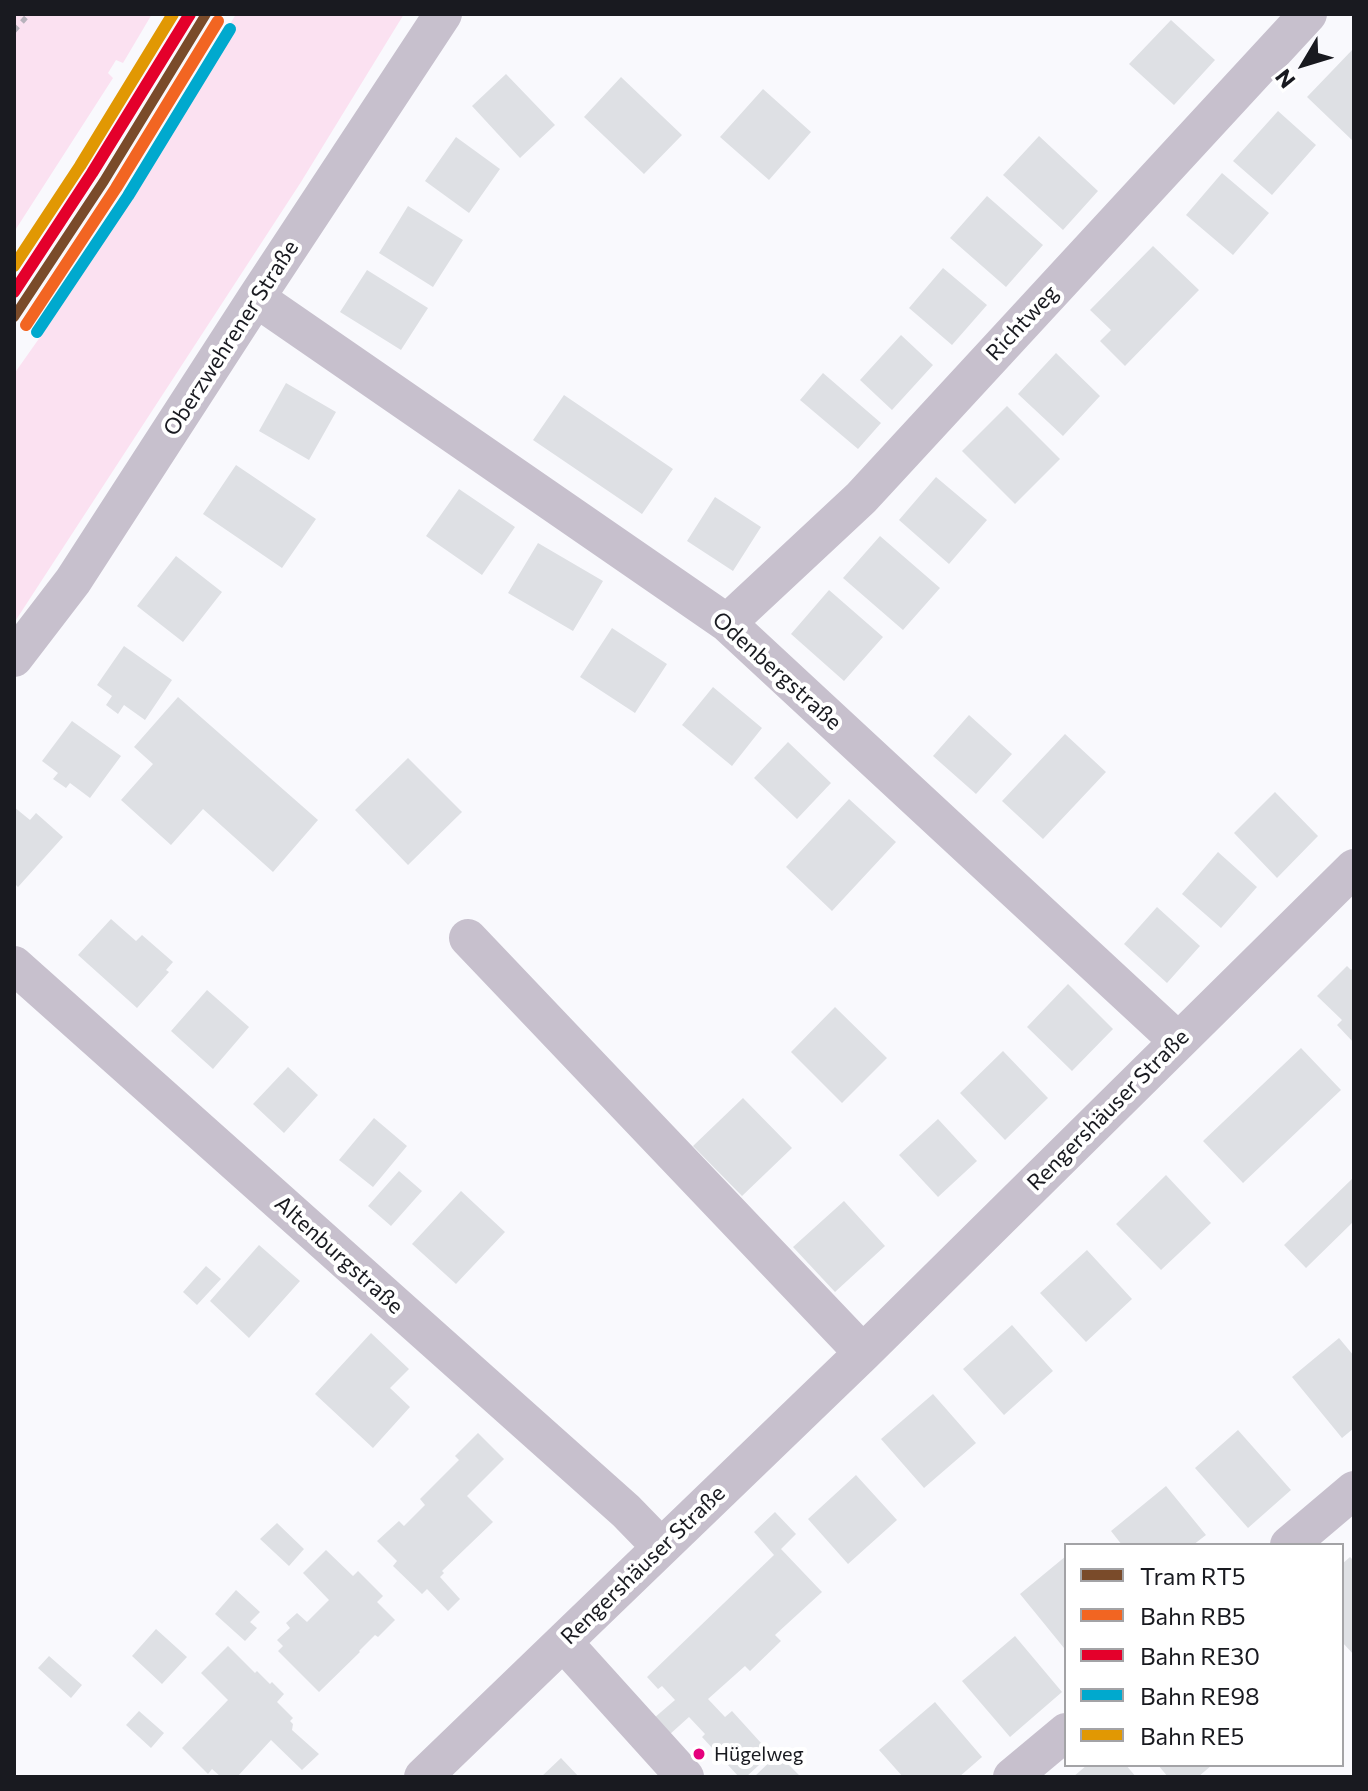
<!DOCTYPE html>
<html>
<head>
<meta charset="utf-8">
<style>
	body { margin:0 }
	#map { position:relative; width:1368px; height:1791px; overflow:hidden; background:#f9f9fd; font-family:Commissioner,sans-serif }
	canvas { display:block }
	.frame { position:absolute; inset:0; border:16px solid #191a20; pointer-events:none }
	.legend { position:absolute; left:1064px; top:1543px; width:280px; height:224px; box-sizing:border-box; background:#fff; border:2px solid #a3a3a6; margin:0; padding:10px 14px; list-style:none; font-size:24px; color:#191a20 }
	.legend li { display:flex; align-items:center; gap:16px; height:40px }
	.legend b { width:40px; border:2px solid #a3a3a6 }
	.north { position:absolute; left:1264px; top:24px; width:80px; height:80px; -webkit-text-stroke:6px #fff; paint-order:stroke; rotate:232deg; font-size:22px; font-weight:700; line-height:32px; text-align:center; color:#191a20 }
	.north::after { content:''; display:block; margin:auto; width:28px; height:36px; background:#191a20; clip-path:polygon(50% 0,100% 100%,50% 72%,0 100%) }
</style>
</head>
<body>
<div id="map">
<canvas width="1368" height="1791"></canvas>
<div class="frame"></div>
<ul class="legend">
<li><b style="height:10px;background:#7a4b2a"></b>Tram RT5</li>
<li><b style="height:10px;background:#f26522"></b>Bahn RB5</li>
<li><b style="height:10px;background:#e4002b"></b>Bahn RE30</li>
<li><b style="height:10px;background:#00a9ce"></b>Bahn RE98</li>
<li><b style="height:10px;background:#e19803"></b>Bahn RE5</li>
</ul>
<div class="north">N</div>
</div>
<script>
const ctx = document.querySelector('canvas').getContext('2d');
ctx.lineJoin = 'round';
function paint(path, color) {
  ctx.fillStyle = color;
  ctx.fill(path, 'evenodd');
}
function poly(rows) {
  const path = new Path2D();
  for (const r of rows) {
    path.moveTo(r[0], r[1]);
    for (let i = 2; i < r.length; i += 2) path.lineTo(r[i], r[i + 1]);
  }
  return path;
}
function stroke(path, color, width, dash) {
  ctx.strokeStyle = color;
  ctx.lineWidth = width;
  ctx.lineCap = dash ? 'butt' : 'round';
  ctx.setLineDash(dash || []);
  ctx.stroke(path);
}
function drawText(font, color, halo, rows, align = 'center') {
  ctx.font = font + ' Commissioner,sans-serif';
  ctx.lineWidth = 8;
  ctx.setLineDash([]);
  ctx.textBaseline = 'middle';
  ctx.strokeStyle = halo;
  ctx.fillStyle = color;
  for (const [text, x, y, turn = 0] of rows) {
    ctx.save();
    ctx.translate(x, y);
    ctx.rotate((+turn || 0) * Math.PI / 180);
    ctx.textAlign = isNaN(turn) ? turn : align;
    if (halo) ctx.strokeText(text, 0, 0);
    ctx.fillText(text, 0, 0);
    ctx.restore();
  }
}
const green = poly([
	[14,14,152,14,123,63,116,60,108,73,113,78,14,232],
	[236,14,404,14,301,182,14,623,14,374,50,323,98,241,102,243,111,229,107,226,176,114,180,116,189,102,186,99]
]);
const building = poly([
	[1171,20,1215,60,1174,105,1129,64],
	[1354,48,1354,142,1307,97],
	[506,74,555,125,520,158,472,106],
	[621,77,682,135,644,174,584,117],
	[763,89,811,132,769,180,720,137],
	[1278,111,1316,145,1272,195,1233,161],
	[1039,136,1098,191,1063,230,1003,175],
	[456,137,500,169,469,213,425,181],
	[1222,173,1269,213,1233,255,1186,215],
	[987,196,1043,245,1006,287,950,238],
	[408,206,463,240,433,287,379,253],
	[1153,246,1199,290,1125,366,1100,341,1111,330,1090,310],
	[943,268,987,305,952,345,909,308],
	[367,270,428,308,401,350,340,312],
	[901,335,933,365,892,410,860,380],
	[1056,353,1100,396,1063,436,1018,394],
	[823,373,881,423,858,449,800,400],
	[286,383,336,412,309,460,259,431],
	[564,395,673,469,642,514,533,440],
	[1007,406,1060,459,1015,504,962,451],
	[236,465,316,519,282,568,203,514],
	[936,477,987,520,949,564,899,520],
	[459,489,515,527,482,575,426,536],
	[715,497,761,527,733,571,687,541],
	[880,536,940,588,903,630,843,578],
	[538,543,603,581,573,631,508,593],
	[176,556,222,592,183,642,137,606],
	[829,590,883,637,844,681,791,634],
	[612,628,667,664,635,713,580,677],
	[124,646,172,680,145,720,124,705,118,714,106,705,112,696,97,685],
	[713,687,762,728,732,766,682,725],
	[178,697,318,820,273,872,203,809,171,845,121,800,153,764,134,747],
	[969,715,1012,754,976,794,933,756],
	[72,721,121,756,90,798,70,783,66,788,53,779,58,773,42,761],
	[1065,734,1106,772,1043,839,1002,801],
	[788,742,831,783,797,819,754,778],
	[408,758,462,812,408,865,355,810],
	[1275,792,1318,836,1277,878,1234,833],
	[849,799,896,842,832,911,786,867],
	[14,807,30,820,36,813,63,837,18,887,14,883],
	[1218,852,1257,887,1221,928,1182,894],
	[1157,907,1200,946,1167,983,1124,944],
	[111,919,136,941,142,935,173,962,166,970,169,972,137,1008,78,955],
	[1347,966,1351,970,1354,967,1354,1043,1337,1025,1342,1020,1317,996],
	[1068,984,1113,1029,1072,1071,1027,1027],
	[207,990,249,1027,213,1069,171,1031],
	[835,1007,887,1058,842,1103,791,1052],
	[1301,1048,1341,1090,1243,1183,1203,1141],
	[1003,1051,1048,1098,1005,1140,960,1093],
	[288,1067,318,1095,284,1133,253,1104],
	[743,1098,792,1148,742,1196,693,1146],
	[374,1118,407,1146,373,1187,339,1160],
	[938,1119,977,1161,938,1197,899,1155],
	[399,1171,422,1191,391,1226,368,1206],
	[1166,1175,1211,1223,1161,1270,1116,1224],
	[1354,1177,1354,1221,1306,1268,1284,1245],
	[461,1191,505,1232,456,1284,412,1244],
	[844,1201,885,1246,835,1292,793,1247],
	[259,1245,300,1281,249,1338,210,1301],
	[1087,1250,1132,1299,1086,1342,1040,1293],
	[206,1266,221,1279,197,1305,183,1292],
	[1012,1325,1053,1371,1004,1415,963,1369],
	[371,1333,409,1369,390,1388,410,1407,373,1448,315,1394],
	[1339,1338,1354,1356,1354,1428,1342,1438,1292,1377],
	[933,1394,976,1443,924,1488,881,1439],
	[1238,1430,1291,1490,1248,1528,1195,1468],
	[478,1433,504,1459,467,1496,493,1522,442,1571,444,1573,440,1577,460,1599,448,1611,427,1589,422,1594,393,1566,397,1561,377,1541,399,1521,404,1526,425,1505,420,1499,459,1460,455,1456],
	[856,1475,897,1520,848,1564,808,1519],
	[1166,1486,1206,1535,1193,1545,1122,1545,1111,1531],
	[775,1512,796,1534,781,1549,822,1592,775,1635,781,1641,750,1671,745,1666,708,1699,725,1717,732,1711,771,1754,746,1777,739,1777,702,1737,705,1734,689,1717,669,1735,654,1718,675,1700,662,1686,658,1689,647,1677,774,1555,754,1532],
	[277,1523,304,1549,289,1566,260,1539],
	[326,1550,353,1576,358,1571,383,1596,377,1602,395,1620,378,1637,375,1635,359,1651,360,1652,319,1692,278,1651,283,1646,277,1640,290,1628,286,1623,297,1613,307,1622,329,1600,303,1573],
	[1066,1556,1066,1646,1064,1648,1020,1594],
	[1350,1557,1354,1561,1354,1655,1342,1642,1342,1564],
	[236,1590,260,1612,250,1622,257,1628,245,1641,215,1614],
	[156,1629,187,1657,162,1684,132,1656],
	[1015,1636,1062,1692,1010,1737,962,1681],
	[228,1646,255,1673,257,1671,270,1684,272,1682,284,1694,277,1702,293,1718,290,1721,293,1724,292,1730,319,1754,302,1770,271,1740,237,1777,221,1777,212,1769,208,1774,182,1748,228,1700,201,1673],
	[49,1656,82,1685,71,1698,38,1668],
	[935,1702,982,1757,959,1777,903,1777,879,1750],
	[139,1711,164,1733,151,1748,126,1725],
	[781,1751,791,1762,789,1765,801,1777,754,1777],
	[561,1758,579,1777,541,1777],
	[1087,1765,1126,1765,1136,1777,1073,1777],
	[1158,1765,1212,1765,1198,1777,1168,1777]
]);
const path = poly([
	[14,31,29,14]
]);
const minor = poly([
	[256,298,727,623,1178,1041],
	[727,623,861,498,1308,14],
	[14,658,73,581,256,298,443,14],
	[468,938,863,1353],
	[14,965,626,1511,661,1547],
	[1289,1545,1354,1490],
	[563,1642,685,1777],
	[423,1777,863,1353,1354,868],
	[1012,1777,1066,1732]
]);
const rail1 = poly([
	[26,325,116,188,218,21]
]);
const rail2 = poly([
	[14,292,92,173,190,14]
]);
const rail3 = poly([
	[37,332,128,196,230,29]
]);
const rail4 = poly([
	[14,266,80,166,173,14]
]);
const tram1 = poly([
	[14,317,104,181,206,14]
]);
const markers = [
	[699,1754,7,"#e5007d"]
];
const busNames = [
	["Hügelweg",714,1754]
];
const streetNames = [
	["Richtweg",1022,323,-47],
	["Oberzwehrener Straße",231,338,-57],
	["Odenbergstraße",777,671,42],
	["Rengershäuser Straße",1108,1110,-45],
	["Altenburgstraße",339,1255,42],
	["Rengershäuser Straße",643,1565,-44]
];
paint(green, '#fbe1f1');
paint(building, '#dee0e4');
stroke(path, '#b7b2bc', 5, [6, 6]);
stroke(minor, '#c7c0cd', 38);
stroke(rail1, '#f26522', 12);
stroke(rail2, '#e4002b', 12);
stroke(rail3, '#00a9ce', 12);
stroke(rail4, '#e19803', 12);
stroke(tram1, '#7a4b2a', 10);
for (const [x, y, r, color] of markers) {
  const dot = new Path2D();
  dot.arc(x, y, r, 0, 2 * Math.PI);
  ctx.fillStyle = color;
  ctx.fill(dot);
  stroke(dot, '#fff', 3);
}
drawText('20px', '#191a20', '#fff', busNames, 'left');
drawText('22px', '#191a20', '#fff', streetNames);
</script>
</body>
</html>
